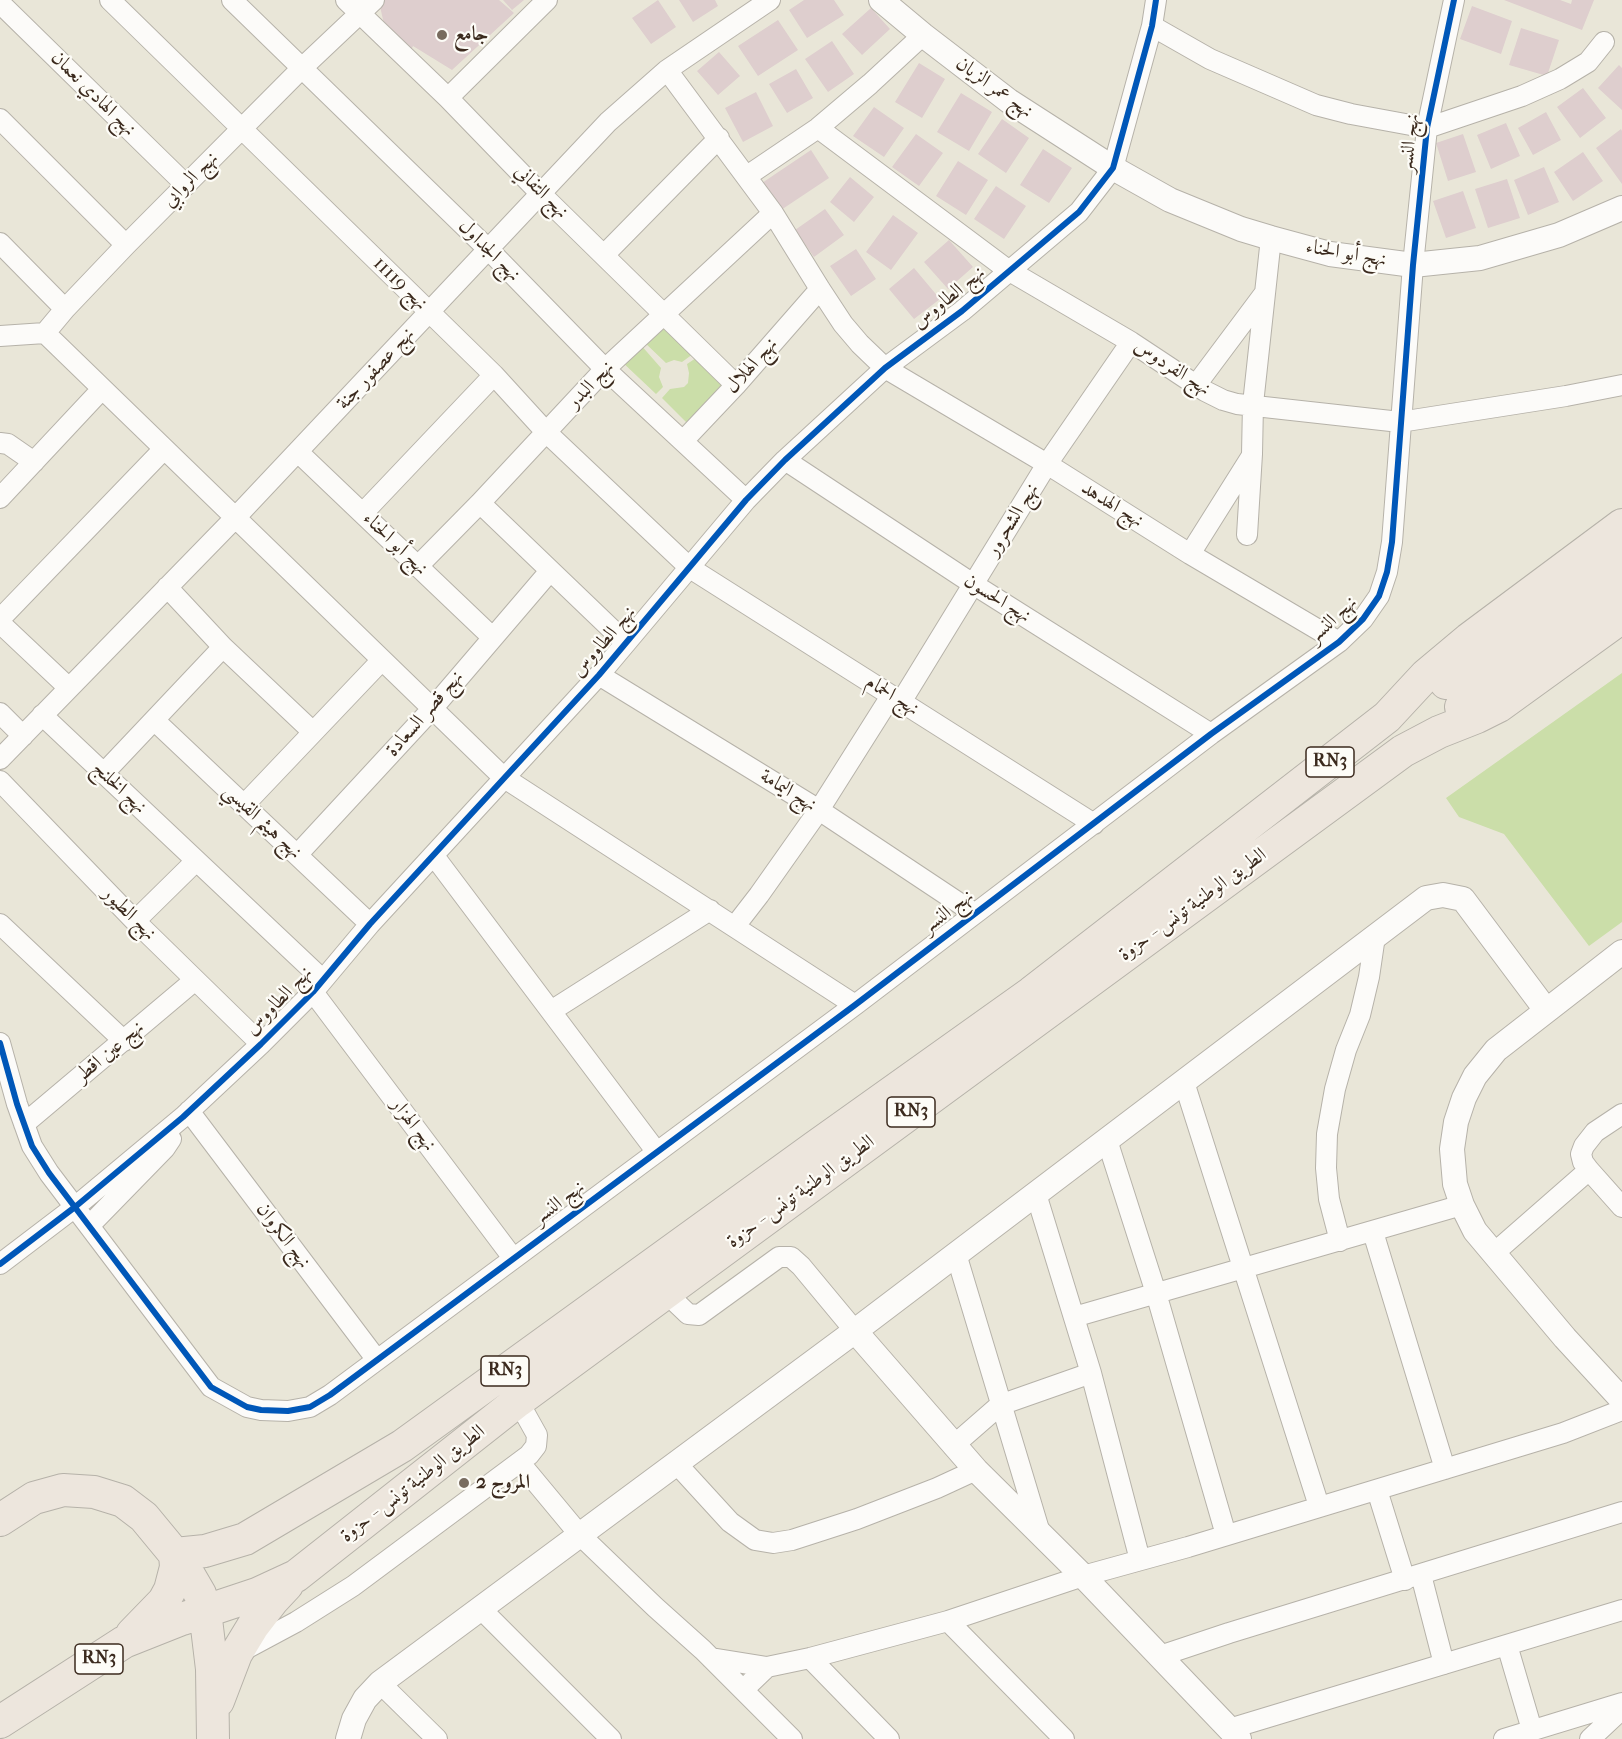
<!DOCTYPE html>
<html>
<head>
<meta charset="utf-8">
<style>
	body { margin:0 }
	canvas { display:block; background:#e9e6d8 }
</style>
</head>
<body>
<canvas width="1622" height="1739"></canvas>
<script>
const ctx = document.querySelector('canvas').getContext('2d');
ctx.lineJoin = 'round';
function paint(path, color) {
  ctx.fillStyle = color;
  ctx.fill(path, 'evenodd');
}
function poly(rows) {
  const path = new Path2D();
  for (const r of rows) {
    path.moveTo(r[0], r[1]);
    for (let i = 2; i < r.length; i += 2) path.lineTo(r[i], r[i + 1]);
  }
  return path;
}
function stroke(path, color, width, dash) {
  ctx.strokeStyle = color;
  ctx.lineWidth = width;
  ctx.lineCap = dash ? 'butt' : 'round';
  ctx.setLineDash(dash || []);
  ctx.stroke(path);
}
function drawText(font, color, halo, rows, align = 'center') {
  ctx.font = font + ' "IM FELL French Canon",Amiri,serif';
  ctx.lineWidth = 4.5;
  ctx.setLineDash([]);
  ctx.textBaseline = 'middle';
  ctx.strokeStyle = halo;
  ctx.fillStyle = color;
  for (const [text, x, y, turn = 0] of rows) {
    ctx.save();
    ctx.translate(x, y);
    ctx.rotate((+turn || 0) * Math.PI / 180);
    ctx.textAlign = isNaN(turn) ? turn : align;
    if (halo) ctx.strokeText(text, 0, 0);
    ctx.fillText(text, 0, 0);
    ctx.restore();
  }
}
const green = poly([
	[665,323,693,354,682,362,674,360,666,363,643,341],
	[640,344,661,368,659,377,663,387,656,394,620,360],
	[696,358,727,386,688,424,662,398,670,389,684,387,688,383,689,373,687,364],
	[1622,673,1622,922,1589,946,1504,834,1459,817,1446,798]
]);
const building = poly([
	[382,0,499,0,514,13,452,70,413,46,410,52,384,24,379,2],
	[503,0,524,0,512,10],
	[658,0,676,27,651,44,632,18],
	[679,0,715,0,718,6,693,22],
	[804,0,834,0,844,15,807,38,789,10],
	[1504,0,1560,0,1571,4,1572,0,1594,0,1582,30],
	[1472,6,1512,21,1501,54,1460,39],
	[871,8,890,29,862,55,842,34],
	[778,20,798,50,758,76,738,46],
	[1521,28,1559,40,1547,76,1509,65],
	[832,41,854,74,828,92,805,59],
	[719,52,740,76,718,95,697,71],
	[919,63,945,79,922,118,895,102],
	[1619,65,1622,68,1622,110,1598,88],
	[796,69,813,98,787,113,769,84],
	[1583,88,1606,118,1580,138,1557,107],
	[756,92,773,126,743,142,725,108],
	[961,93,992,112,969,151,937,132],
	[874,107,904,128,884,157,853,136],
	[1546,112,1561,140,1533,155,1518,128],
	[1002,119,1029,138,1006,173,978,154],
	[1506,123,1520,156,1491,169,1477,135],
	[1621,129,1622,131,1622,184,1596,148],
	[916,134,943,153,919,186,892,167],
	[1463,134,1476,172,1448,181,1436,143],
	[1043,149,1072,168,1049,203,1020,185],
	[811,150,829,178,781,210,762,183],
	[1583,152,1603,181,1573,201,1554,172],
	[958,161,988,180,966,215,936,196],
	[1544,167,1559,202,1528,215,1514,180],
	[850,177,874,197,854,222,830,202],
	[1507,179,1520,218,1488,228,1475,189],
	[996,186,1026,206,1004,239,974,219],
	[1463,191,1476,228,1446,238,1433,201],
	[825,209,844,235,814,257,795,230],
	[893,215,918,233,891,270,866,252],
	[949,240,973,267,948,289,924,262],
	[856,249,876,279,851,296,830,266],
	[914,268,940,299,914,319,889,289]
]);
const minor = poly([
	[110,0,494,375,546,432,690,568,1094,824],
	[232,0,489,250,605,369,746,500],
	[346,0,448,98,541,194,736,385],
	[0,3,186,185],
	[1152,26,1210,59,1316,105,1351,114,1427,128,1522,96,1560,79,1588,62,1604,42],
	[667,70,773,213,820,289,843,324,860,344,885,368,1047,464,1190,554,1339,642],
	[448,98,547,0],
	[0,119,126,245],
	[818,128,1008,270,1131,342,1205,391,1223,400,1237,404,1400,422,1566,396,1622,385],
	[747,176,818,128,870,84,923,35],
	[0,243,65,309],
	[604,255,719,138],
	[45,333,503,777,855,1005],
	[0,336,45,333,65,309,126,245,302,68,374,0],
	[1196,385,1264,294],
	[683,441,736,385,820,289],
	[0,443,8,444,34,462],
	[298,452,492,637],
	[785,460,973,584,1211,734],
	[0,498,102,389],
	[480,503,626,643],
	[363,513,494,375],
	[1247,535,1252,454,1253,404,1271,238],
	[1190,554,1251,457],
	[418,566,480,503,605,369,773,213],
	[167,587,223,647,313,732],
	[0,619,164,449],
	[0,623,69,688],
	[599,675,819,810,974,913],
	[901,702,1047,464,1131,342],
	[0,713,23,736],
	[42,715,323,980],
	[154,720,370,924],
	[0,759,235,518,608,122,667,70,770,0],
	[103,774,223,647],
	[0,781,135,921,261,1044],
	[244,805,381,661],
	[297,855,432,709,550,571],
	[434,856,656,1151],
	[135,921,196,861],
	[0,924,124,1041],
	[735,926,759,895,819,810,891,696],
	[313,992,513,1258],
	[551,1011,710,910],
	[0,1043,17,1104,32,1146,49,1173,211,1387,247,1407,261,1410,288,1411,310,1407,330,1395,855,1005,1211,734,1339,642,1363,619,1379,596,1387,572,1392,542,1413,265,1427,128,1454,0],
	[1184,1082,1319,1506],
	[189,1111,377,1360],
	[1622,1114,1595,1132,1584,1146,1581,1154,1583,1162,1589,1170,1622,1207],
	[24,1124,195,980],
	[1107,1140,1156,1293,1226,1535],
	[1036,1194,1091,1373,1140,1560],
	[89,1226,165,1148,171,1139],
	[1373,1232,1445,1469],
	[1340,1241,1329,1199,1326,1168,1327,1134,1335,1089,1346,1050,1360,1015,1369,977,1375,936],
	[956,1254,1040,1533],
	[1493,1254,1589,1170],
	[0,1264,75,1207,183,1117,261,1044,313,992,370,924,599,675,746,500,785,460,885,368,962,311,1079,212,1113,168,1152,26,1156,0],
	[665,1292,688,1314,699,1315,779,1257,791,1257,801,1266,855,1331],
	[1074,1317,1462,1205],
	[953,1446,1000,1405,1091,1373],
	[520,1463,579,1534,655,1607,703,1650,792,1739],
	[676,1463,730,1522,755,1540,773,1543,792,1540,857,1519,937,1488,976,1470],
	[1377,1490,1405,1580],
	[1421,1575,1444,1664],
	[481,1609,611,1739],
	[948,1621,1064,1739],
	[1507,1645,1532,1730],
	[240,1652,296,1622,353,1586,529,1455,536,1446,537,1435,518,1401],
	[1160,1656,1229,1633,1622,1512],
	[711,1658,767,1667],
	[810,1658,889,1739],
	[380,1683,437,1739],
	[743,1690,767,1667,810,1658,948,1621,1083,1576,1188,1547,1563,1433,1622,1410],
	[1229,1729,1622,1610],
	[1504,1739,1622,1703],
	[1590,1739,1622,1709]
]);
const tertiary = poly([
	[881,0,923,35,1009,101,1113,168,1170,200,1241,229,1271,238,1330,254,1413,265,1480,258,1559,235,1622,208],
	[1622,952,1496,1050,1475,1076,1464,1098,1456,1122,1452,1149,1455,1184,1462,1205,1475,1231,1565,1338,1622,1400],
	[855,1331,976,1470,1083,1576,1239,1739],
	[348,1739,354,1719,365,1699,380,1683,855,1331,1426,898,1443,895,1463,899,1546,1010]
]);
const trunk = poly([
	[1446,683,1622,555],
	[1461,707,1622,587],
	[0,1520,34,1498,63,1490,94,1492,123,1501,144,1517,182,1563,200,1594,205,1611,212,1669,213,1739],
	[175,1554,205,1551,245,1539,402,1446,815,1147,1031,993,1387,717,1426,675,1469,639,1622,525],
	[132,1634,164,1601,170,1590,176,1567,175,1554],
	[218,1701,236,1654,253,1626,273,1600,287,1585],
	[0,1722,124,1642,182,1619,257,1594,296,1576,518,1401,1403,751,1439,732,1477,717,1499,706,1622,617]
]);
const cycleway = poly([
	[0,1043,17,1104,32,1146,49,1173,211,1387,247,1407,261,1410,288,1411,310,1407,330,1395,855,1005,1211,734,1339,642,1363,619,1379,596,1387,572,1392,542,1413,265,1427,128,1454,0],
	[0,1264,75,1207,183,1117,261,1044,313,992,370,924,599,675,746,500,785,460,885,368,962,311,1079,212,1113,168,1152,26,1156,0]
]);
const markers = [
	[442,35,6,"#786c5f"],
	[464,1483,6,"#786c5f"]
];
const shields = [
	[1330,762,48],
	[911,1112,48],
	[505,1371,48],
	[99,1659,48]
];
const shieldNames = [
	["RN3",1330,762],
	["RN3",911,1112],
	["RN3",505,1371],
	["RN3",99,1659]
];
const poiNames = [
	["جامع",454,35],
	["المروج 2",476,1483]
];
const streetNames = [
	["نهج عمر الزيان",994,88,36],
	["نهج الهادي نعمان",93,94,45],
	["نهج النسر",1410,143,-83],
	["نهج الروابي",191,180,-45],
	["نهج التفاني",541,192,45],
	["نهج الجداول",489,251,45],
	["نهج أبو الحناء",1346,254,10],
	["نهج 11119",400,284,44],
	["نهج الطاووس",949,298,-39],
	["نهج الهلال",752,366,-48],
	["نهج الفردوس",1172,368,33],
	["نهج عصفور جنة",376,369,-47],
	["نهج البدر",591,385,-46],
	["نهج الهدهد",1112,505,32],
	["نهج الشحرور",1013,520,-58],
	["نهج أبو الحناء",395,544,44],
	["نهج الحسون",997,599,32],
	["نهج النسر",1333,620,-43],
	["نهج الطاووس",604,642,-49],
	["نهج الحمام",892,696,32],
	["نهج قصر السعادة",425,714,-49],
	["نهج الخلنج",119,788,43],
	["نهج اليمامة",788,791,32],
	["نهج هيثم القيسي",262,822,43],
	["الطريق الوطنية تونس - حزوة",1193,905,-36],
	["نهج النسر",948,912,-37],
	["نهج الطيور",129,914,45],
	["نهج الطاووس",279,1001,-46],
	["نهج عين اقطر",110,1052,-40],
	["نهج الهزار",413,1125,53],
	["الطريق الوطنية تونس - حزوة",801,1192,-36],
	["نهج النسر",559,1203,-37],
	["نهج الكروان",283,1236,53],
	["الطريق الوطنية تونس - حزوة",413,1484,-38]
];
paint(green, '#cbdea9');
paint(building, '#decece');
stroke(minor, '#b6b2a9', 22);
stroke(tertiary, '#b6b2a9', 26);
stroke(trunk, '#b6b2a9', 34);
stroke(minor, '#fcfbf9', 20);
stroke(tertiary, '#fcfbf9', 24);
stroke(trunk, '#ede6dd', 32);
stroke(cycleway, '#0057b8', 6);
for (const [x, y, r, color] of markers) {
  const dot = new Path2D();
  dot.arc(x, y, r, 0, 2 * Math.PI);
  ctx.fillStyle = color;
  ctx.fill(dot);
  stroke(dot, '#fdfcf7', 2);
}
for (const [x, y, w] of shields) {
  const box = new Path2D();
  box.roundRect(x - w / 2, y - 15, w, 30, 4.5);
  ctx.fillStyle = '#fdfcf7';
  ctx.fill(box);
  stroke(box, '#3b2a1e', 1.5);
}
drawText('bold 18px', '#3b2a1e', null, shieldNames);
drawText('bold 20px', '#3b2a1e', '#fdfcf7', poiNames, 'left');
drawText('20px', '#3b2a1e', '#fdfcf7', streetNames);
</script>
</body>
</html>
